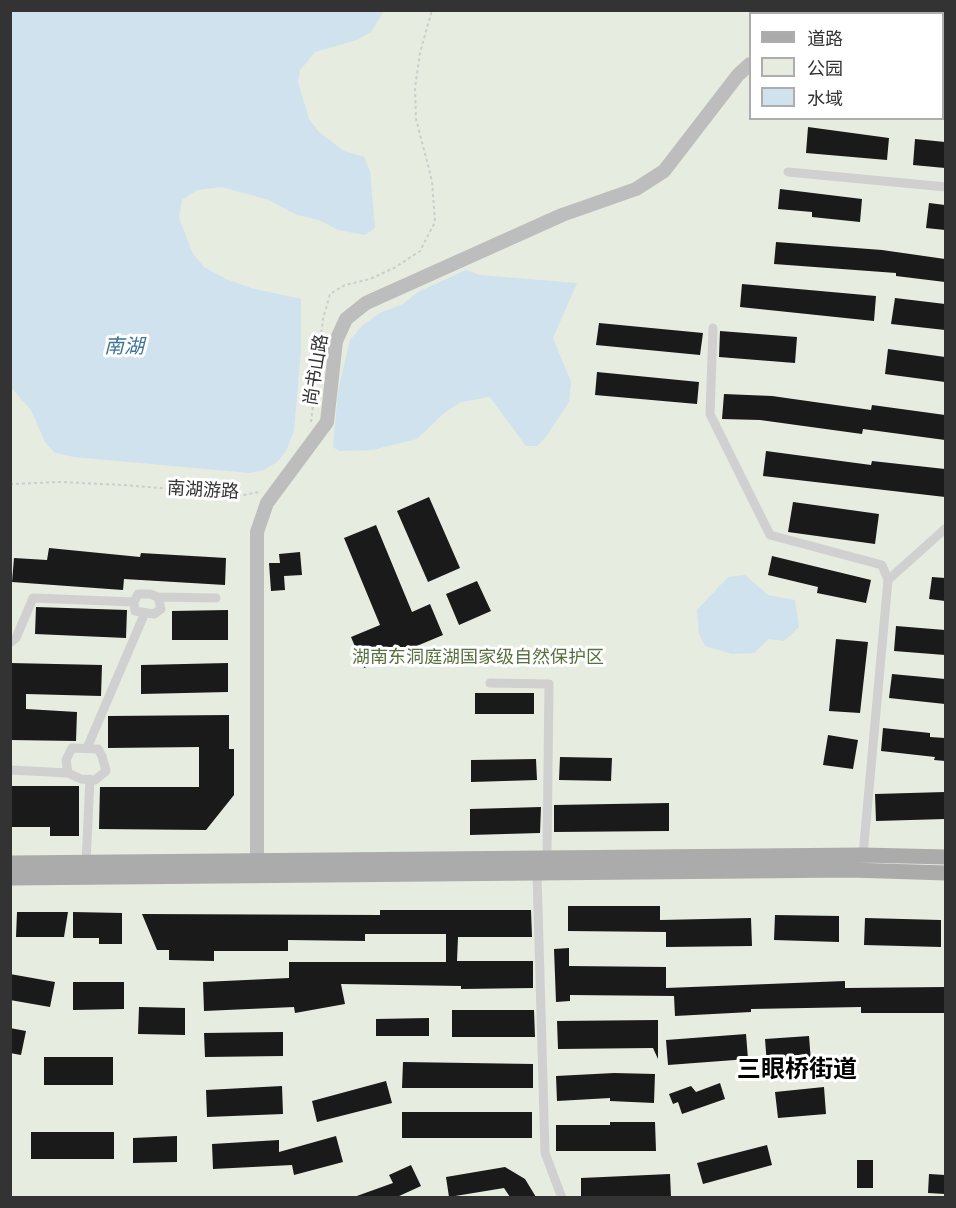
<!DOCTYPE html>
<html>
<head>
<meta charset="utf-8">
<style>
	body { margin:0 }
	#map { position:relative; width:956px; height:1208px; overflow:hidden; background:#fff; font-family:"DM Sans","Noto Sans SC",sans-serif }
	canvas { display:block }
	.frame { position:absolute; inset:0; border:12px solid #333; pointer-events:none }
	.legend { position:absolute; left:749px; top:12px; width:195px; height:108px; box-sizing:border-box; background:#fff; border:2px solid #adadad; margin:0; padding:8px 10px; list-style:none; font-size:18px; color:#333 }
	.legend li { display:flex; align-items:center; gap:12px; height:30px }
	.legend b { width:30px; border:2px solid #adadad }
</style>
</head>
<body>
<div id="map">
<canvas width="956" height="1208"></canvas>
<div class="frame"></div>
<ul class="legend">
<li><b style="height:8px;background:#ababab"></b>道路</li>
<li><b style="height:16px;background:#e6ecdf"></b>公园</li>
<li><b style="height:16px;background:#cfe2ee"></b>水域</li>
</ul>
</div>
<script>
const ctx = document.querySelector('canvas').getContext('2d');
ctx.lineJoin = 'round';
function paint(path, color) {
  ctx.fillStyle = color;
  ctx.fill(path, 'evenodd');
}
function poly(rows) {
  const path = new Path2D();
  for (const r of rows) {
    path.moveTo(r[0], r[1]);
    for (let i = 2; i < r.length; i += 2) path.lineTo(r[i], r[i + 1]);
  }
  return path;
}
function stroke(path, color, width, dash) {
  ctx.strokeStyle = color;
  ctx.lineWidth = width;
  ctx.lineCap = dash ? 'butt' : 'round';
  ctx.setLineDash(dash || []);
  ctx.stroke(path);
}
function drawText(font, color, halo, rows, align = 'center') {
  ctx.font = font + ' "DM Sans","Noto Sans SC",sans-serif';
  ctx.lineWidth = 6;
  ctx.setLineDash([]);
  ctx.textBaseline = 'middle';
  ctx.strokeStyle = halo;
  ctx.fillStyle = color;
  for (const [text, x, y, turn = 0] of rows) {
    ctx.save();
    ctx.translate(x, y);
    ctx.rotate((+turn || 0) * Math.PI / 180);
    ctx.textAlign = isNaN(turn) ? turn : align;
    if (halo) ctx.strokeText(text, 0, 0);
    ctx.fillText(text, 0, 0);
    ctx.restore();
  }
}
const green = poly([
	[11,11,945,11,945,1197,11,1197],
	[750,14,942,14,942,118,750,118]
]);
const water = poly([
	[10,11,384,11,371,32,357,40,315,52,300,70,298,82,309,119,319,132,344,151,364,157,370,171,375,228,365,235,338,230,321,221,295,214,269,200,222,187,197,190,182,200,179,218,193,254,204,267,226,279,251,288,301,299,301,350,294,431,286,451,277,462,264,470,250,473,74,457,55,453,45,442,31,410,11,387],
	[466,270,480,275,577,283,553,338,571,382,569,402,545,438,537,446,526,446,490,397,461,402,444,413,417,439,372,450,339,451,333,447,338,391,350,340,363,325,380,313,403,304,418,292],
	[745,575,768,595,795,600,799,627,784,641,769,639,754,653,732,654,705,646,699,634,697,610,728,577]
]);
const building = poly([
	[808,127,889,138,887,160,806,153],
	[915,139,945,142,945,168,913,165],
	[780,189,862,199,860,222,812,217,812,212,778,209],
	[929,203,945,205,945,230,926,228],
	[776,242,882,250,945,259,945,282,896,276,896,273,774,264],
	[742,284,876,296,874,321,740,307],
	[895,298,945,304,945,330,891,324],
	[599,323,703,333,700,355,596,345],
	[720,331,797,337,795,363,719,357],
	[888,349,945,357,945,382,885,374],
	[597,372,699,382,697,404,595,395],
	[724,394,772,396,871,410,872,405,945,415,945,440,863,429,862,434,760,420,722,419],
	[766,451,871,465,872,461,945,469,945,497,763,476],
	[429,497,460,568,428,582,397,511],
	[793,502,879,514,875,544,788,532],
	[376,525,412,612,430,604,443,635,364,668,351,637,380,625,344,538],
	[49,548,140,557,141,553,226,558,225,585,124,579,123,590,12,582,14,558,47,560],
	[300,552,302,575,284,576,285,590,271,591,269,563,280,563,279,554],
	[772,556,871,580,866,603,817,593,818,587,768,575],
	[932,577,945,578,945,601,929,599],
	[477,581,491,611,459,625,446,594],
	[36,607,127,610,126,638,35,634],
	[228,610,228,640,172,640,172,611],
	[896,626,945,630,945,655,894,651],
	[836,639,868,642,860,713,829,711],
	[10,663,102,665,101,696,26,694,26,709,77,712,76,741,10,740],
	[228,663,228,692,141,694,141,665],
	[892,674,945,679,945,704,889,698],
	[475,693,534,693,534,714,475,714],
	[229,715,229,749,234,749,234,795,206,830,99,829,100,787,199,787,199,747,108,748,108,716],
	[883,728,930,733,930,737,945,738,945,761,934,760,935,757,881,751],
	[828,735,858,740,853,769,823,765],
	[560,757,612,758,611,781,559,780],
	[536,759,537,780,471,782,471,760],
	[10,786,79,786,79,836,50,836,50,827,10,827],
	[945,792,945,819,876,821,875,794],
	[669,803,669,831,554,832,554,805],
	[541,807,540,833,470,835,470,809],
	[568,906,660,906,660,920,751,918,752,946,666,947,666,932,568,931],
	[380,910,531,910,532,937,458,937,457,961,533,961,533,988,461,989,461,986,341,984,345,1004,295,1013,294,1007,204,1011,203,982,289,978,289,962,446,962,446,934,365,934,365,941,288,940,288,951,214,951,214,961,169,960,169,950,157,950,142,914,380,915],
	[17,912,68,912,64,937,16,937],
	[73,912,122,913,122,944,99,944,99,938,73,938],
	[775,915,839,916,839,942,774,940],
	[865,918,941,920,941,947,864,945],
	[569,948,569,966,666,967,666,988,845,981,845,988,945,987,945,1013,861,1013,861,1007,751,1009,751,1012,675,1016,674,996,570,995,570,1001,556,1002,554,949],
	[10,974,55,982,50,1007,10,1000],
	[73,982,124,982,124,1009,73,1010],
	[139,1007,185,1008,185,1035,138,1034],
	[452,1010,534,1010,535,1037,452,1037],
	[429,1018,429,1036,376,1036,376,1019],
	[658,1020,658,1059,653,1048,558,1049,557,1021],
	[10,1028,26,1031,21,1055,10,1053],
	[283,1032,283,1056,205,1057,204,1033],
	[746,1034,748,1059,668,1065,666,1040],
	[809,1036,811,1062,767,1065,765,1039],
	[44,1057,113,1057,113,1085,44,1085],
	[403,1062,533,1064,533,1088,402,1088],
	[614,1073,655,1074,654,1103,610,1101,610,1098,557,1101,556,1076],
	[386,1081,392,1103,317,1122,312,1101],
	[720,1083,725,1099,682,1114,678,1102,673,1104,669,1094,691,1086,696,1092],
	[282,1086,283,1114,207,1117,206,1090],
	[824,1087,826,1114,778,1118,775,1092],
	[402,1112,532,1112,532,1138,402,1138],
	[610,1122,655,1122,656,1151,556,1151,556,1125,610,1125],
	[31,1132,114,1132,114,1159,31,1159],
	[177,1136,177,1162,133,1163,133,1138],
	[336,1136,343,1162,294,1175,292,1165,213,1169,212,1144,279,1140,279,1152],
	[767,1145,772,1165,703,1184,697,1163],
	[857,1160,873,1160,873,1188,857,1188],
	[411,1165,421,1186,397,1197,354,1197,393,1183,389,1175],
	[505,1167,525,1179,536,1197,510,1197,504,1188,449,1197,446,1177],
	[670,1174,671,1197,581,1197,581,1178],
	[929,1174,945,1175,945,1194,928,1193]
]);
const path = poly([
	[311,422,323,319,330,294,345,285,370,279,394,268,420,251,435,222,432,181,416,119,415,88,420,53,432,10],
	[10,484,61,482,123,485,244,495,259,492]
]);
const street = poly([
	[788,172,946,187],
	[713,328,710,414,770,535,882,565,888,580],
	[158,597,150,594,138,594,134,602,135,611,154,614,161,609,158,597,216,598],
	[10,643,16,638,33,598,134,602],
	[490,683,549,684,547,857],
	[87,748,144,615],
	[10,770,68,773,81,779,95,780,106,771,102,756,98,749,72,748,66,760,68,773],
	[863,855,888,580,946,528],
	[86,862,90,779],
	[537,873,545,1153,562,1198]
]);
const secondary = poly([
	[942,68,946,68],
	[257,860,257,532,267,503,327,422,336,341,346,319,366,303,562,215,636,189,664,171,738,75,750,64]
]);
const primary = poly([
	[10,863,863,855,946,857],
	[10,878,851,870,946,873]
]);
const streetNames = [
	["尚书山路",317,370,-81],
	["南湖游路",203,491,3]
];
const parkNames = [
	["湖南东洞庭湖国家级自然保护区",478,658]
];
const waterNames = [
	["南湖",124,348]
];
const districtNames = [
	["三眼桥街道",797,1071]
];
paint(green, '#e6ecdf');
paint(water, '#cfe2ee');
paint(building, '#1a1a1a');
stroke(path, '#cdcdcd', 2, [3, 3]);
stroke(street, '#d0d0d0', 9);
stroke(secondary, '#bdbdbd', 14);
stroke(primary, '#ababab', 15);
drawText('18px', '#333', '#fff', streetNames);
drawText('18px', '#56703f', '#fff', parkNames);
drawText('italic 20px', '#3f7597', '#fff', waterNames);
drawText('bold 24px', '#000', '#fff', districtNames);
</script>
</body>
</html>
